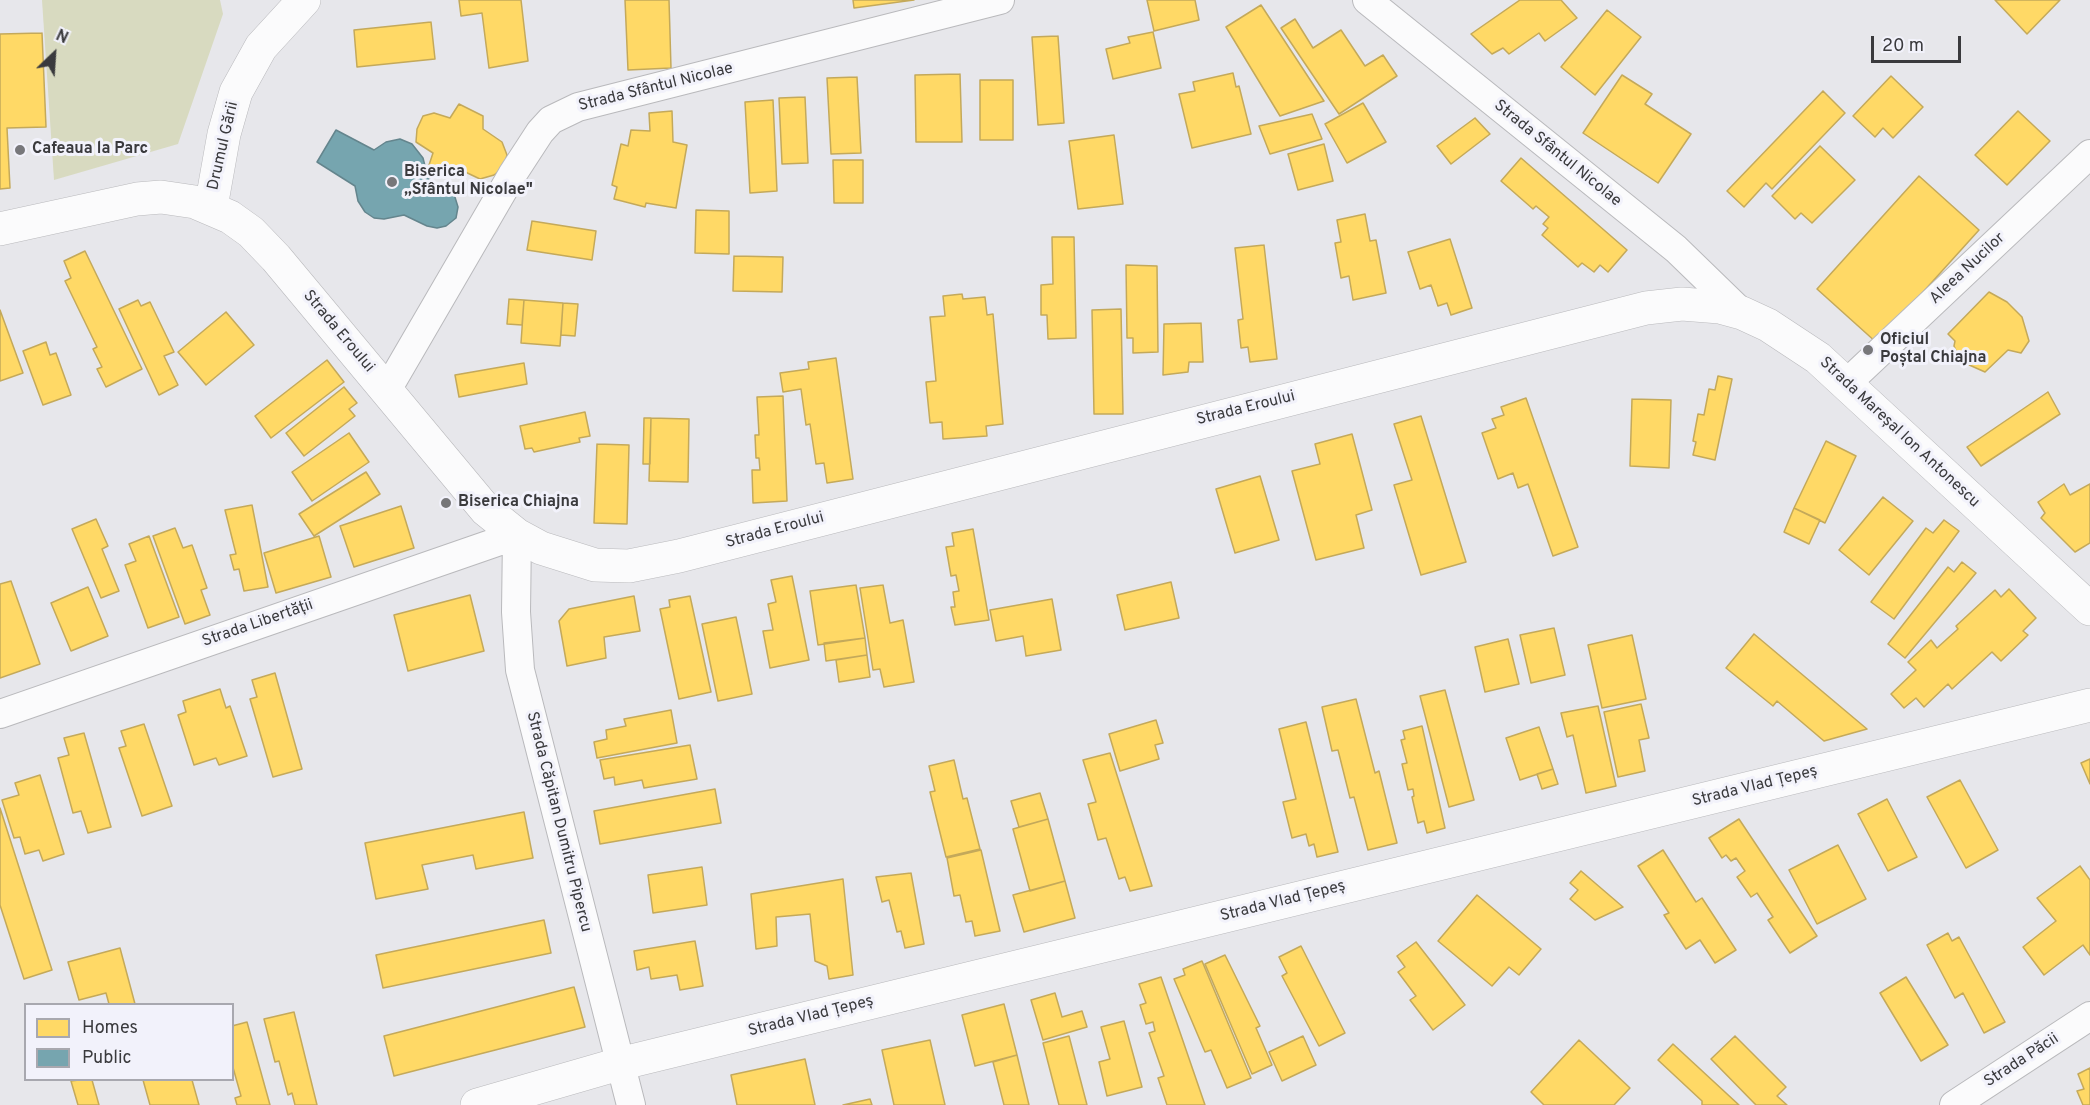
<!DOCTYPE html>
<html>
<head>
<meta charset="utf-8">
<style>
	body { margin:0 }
	#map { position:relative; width:2090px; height:1105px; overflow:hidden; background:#e7e7eb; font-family:Overpass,sans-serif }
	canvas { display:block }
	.legend { position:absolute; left:24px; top:1003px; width:210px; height:78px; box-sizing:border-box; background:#f2f2fb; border:2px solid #a8a8af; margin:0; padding:8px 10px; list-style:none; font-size:18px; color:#3a3a3d }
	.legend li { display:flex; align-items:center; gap:12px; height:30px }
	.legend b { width:30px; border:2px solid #a8a8af }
	.north { position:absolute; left:24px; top:24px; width:60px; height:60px; -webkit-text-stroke:4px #f2f2fb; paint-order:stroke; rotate:25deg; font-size:16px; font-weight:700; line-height:24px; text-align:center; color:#3a3a3d }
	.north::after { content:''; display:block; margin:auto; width:21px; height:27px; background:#3a3a3d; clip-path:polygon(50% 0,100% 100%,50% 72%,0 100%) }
	.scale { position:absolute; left:1871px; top:36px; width:90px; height:27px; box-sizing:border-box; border:3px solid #3a3a3d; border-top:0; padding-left:8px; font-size:18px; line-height:21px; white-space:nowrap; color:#3a3a3d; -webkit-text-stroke:4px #f2f2fb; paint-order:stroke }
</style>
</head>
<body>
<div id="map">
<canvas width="2090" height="1105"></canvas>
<ul class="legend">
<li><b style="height:16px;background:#ffd966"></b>Homes</li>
<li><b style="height:16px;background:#76a5af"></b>Public</li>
</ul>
<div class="north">N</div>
<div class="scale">20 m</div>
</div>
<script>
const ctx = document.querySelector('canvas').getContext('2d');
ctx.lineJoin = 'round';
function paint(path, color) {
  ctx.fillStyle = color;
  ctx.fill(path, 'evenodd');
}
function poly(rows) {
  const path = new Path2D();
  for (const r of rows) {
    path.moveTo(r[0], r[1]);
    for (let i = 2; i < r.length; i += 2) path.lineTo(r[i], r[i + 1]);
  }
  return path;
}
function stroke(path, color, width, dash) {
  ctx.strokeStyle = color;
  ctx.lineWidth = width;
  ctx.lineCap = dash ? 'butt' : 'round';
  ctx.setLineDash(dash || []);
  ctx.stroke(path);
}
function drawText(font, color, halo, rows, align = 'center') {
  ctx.font = font + ' Overpass,sans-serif';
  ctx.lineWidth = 6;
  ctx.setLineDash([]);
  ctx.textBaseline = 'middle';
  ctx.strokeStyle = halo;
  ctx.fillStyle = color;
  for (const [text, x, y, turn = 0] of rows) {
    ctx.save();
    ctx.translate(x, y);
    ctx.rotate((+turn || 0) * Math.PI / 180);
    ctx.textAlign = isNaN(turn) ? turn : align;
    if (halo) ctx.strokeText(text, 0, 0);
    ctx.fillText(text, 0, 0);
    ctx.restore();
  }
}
const green = poly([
	[42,0,220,0,223,14,178,144,54,180]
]);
const homes = poly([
	[459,0,521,0,528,61,489,68,482,13,461,16,459,0],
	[625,0,669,0,671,68,628,70,625,0],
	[853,0,914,0,854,8,853,0],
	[1147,0,1195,0,1199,20,1154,31,1147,0],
	[1520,0,1561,0,1577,18,1545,41,1539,33,1509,54,1503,48,1492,54,1471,34,1520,0],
	[1995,0,2060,0,2027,34,1995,0],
	[1261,5,1324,101,1280,116,1226,27,1261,5],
	[1607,10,1641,37,1595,95,1561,67,1607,10],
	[1295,19,1313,48,1341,30,1365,66,1383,55,1397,76,1339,114,1281,28,1295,19],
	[431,22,435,59,357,67,354,30,431,22],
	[1153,32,1161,68,1113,79,1106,49,1130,43,1128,37,1153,32],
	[42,33,46,127,7,128,10,188,0,189,0,34,42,33],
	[1058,36,1064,123,1038,125,1032,37,1058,36],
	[1233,73,1236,87,1239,86,1251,134,1192,148,1179,94,1195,91,1193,82,1233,73],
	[960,74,962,142,916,142,915,75,960,74],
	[1622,75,1652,94,1645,104,1691,134,1658,183,1583,133,1622,75],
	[1891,76,1923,107,1893,138,1883,128,1875,137,1853,116,1891,76],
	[857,77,861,153,831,154,827,78,857,77],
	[980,80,1013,80,1013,140,980,140,980,80],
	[1823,91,1845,113,1772,189,1766,183,1744,207,1727,191,1823,91],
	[805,97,808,163,782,164,779,98,805,97],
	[773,100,777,191,750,193,745,102,773,100],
	[1363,103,1386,142,1347,163,1325,124,1363,103],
	[459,104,483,116,483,129,502,142,507,155,504,167,494,175,480,179,459,169,450,177,429,165,433,153,416,142,417,129,423,116,434,113,450,118,459,104],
	[672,111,673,142,687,145,676,208,646,203,645,207,614,199,617,187,612,185,621,144,628,146,631,130,650,131,649,113,672,111],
	[2018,111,2050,141,2007,185,1975,155,2018,111],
	[1312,114,1322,139,1270,154,1259,126,1312,114],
	[1475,118,1490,134,1451,164,1437,146,1475,118],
	[1114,135,1123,204,1078,209,1069,141,1114,135],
	[1324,144,1333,181,1298,190,1288,154,1324,144],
	[1820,146,1855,180,1812,223,1801,213,1795,219,1772,196,1820,146],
	[1521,158,1627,250,1608,272,1600,265,1594,272,1582,263,1578,267,1542,235,1548,228,1543,224,1549,217,1536,206,1533,209,1501,181,1521,158],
	[833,160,863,160,863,203,834,203,833,160],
	[1919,176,1979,230,1877,343,1817,289,1919,176],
	[696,210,729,211,729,254,695,253,696,210],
	[1365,214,1370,241,1376,240,1386,293,1353,300,1349,276,1341,278,1335,243,1341,242,1337,220,1365,214],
	[532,221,596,231,592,260,527,250,532,221],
	[1052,237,1074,237,1076,338,1048,339,1047,315,1041,315,1041,285,1053,284,1052,237],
	[1450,239,1472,308,1451,315,1447,303,1438,306,1431,285,1420,289,1408,252,1450,239],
	[1264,245,1277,359,1250,362,1248,347,1241,348,1238,320,1243,319,1235,248,1264,245],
	[85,251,142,369,106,387,97,369,102,367,93,349,97,347,65,281,71,278,64,261,85,251],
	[734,256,783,257,782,292,733,291,734,256],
	[1126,265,1157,266,1158,352,1133,353,1133,338,1127,338,1126,265],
	[1989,292,2007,302,2022,317,2029,341,2021,353,2008,350,1985,372,1967,364,1958,355,1954,346,1955,341,1948,334,1989,292],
	[962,294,963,299,985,297,987,315,993,314,1003,424,986,426,987,436,943,439,942,422,930,423,926,382,936,381,930,317,945,316,943,296,962,294],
	[509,299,524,300,522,325,507,324,509,299],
	[138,300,141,306,150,302,174,352,164,356,178,385,159,395,119,309,138,300],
	[524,300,563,303,560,346,521,343,524,300],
	[563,303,578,304,575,336,561,335,563,303],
	[1121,309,1123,414,1094,414,1092,310,1121,309],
	[0,310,23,373,0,381,0,310],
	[226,312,254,345,206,385,178,352,226,312],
	[1201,323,1203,362,1189,362,1188,372,1163,375,1164,324,1201,323],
	[46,342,50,355,56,353,71,395,43,405,23,351,46,342],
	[836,358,853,479,827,483,824,463,816,464,810,424,806,425,801,389,783,392,780,373,809,369,808,362,836,358],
	[327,360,344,382,271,438,255,416,327,360],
	[524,363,527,384,459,397,455,375,524,363],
	[1718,376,1732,379,1715,460,1693,455,1696,442,1693,441,1698,414,1704,415,1709,389,1715,390,1718,376],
	[344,387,357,403,349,409,355,416,304,456,286,433,344,387],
	[2048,392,2060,414,1981,466,1967,447,2048,392],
	[783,396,787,501,753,503,752,470,760,470,759,458,756,458,755,435,759,435,757,397,783,396],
	[1526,398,1578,547,1553,556,1528,484,1518,488,1513,473,1498,479,1482,433,1496,428,1492,419,1504,415,1501,407,1526,398],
	[1632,399,1671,400,1669,468,1630,466,1632,399],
	[585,412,590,436,579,438,580,442,534,452,532,448,525,449,520,426,585,412],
	[1421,416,1466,562,1421,575,1394,485,1412,480,1394,424,1421,416],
	[644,418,651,418,650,464,643,464,644,418],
	[651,418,689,419,688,482,649,481,651,418],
	[349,433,369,462,312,501,292,472,349,433],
	[1352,434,1372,510,1356,515,1364,548,1316,560,1292,471,1320,464,1315,444,1352,434],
	[1826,441,1856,456,1825,523,1794,508,1826,441],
	[597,444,629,445,627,524,594,523,597,444],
	[366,472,380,494,314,536,299,514,366,472],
	[1260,476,1279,540,1235,553,1216,489,1260,476],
	[2064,484,2070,495,2090,484,2090,543,2075,552,2041,518,2045,513,2038,502,2064,484],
	[1883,497,1913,521,1869,575,1839,550,1883,497],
	[252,505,268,587,244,591,239,569,234,570,230,555,236,554,225,510,252,505],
	[401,506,414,548,354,567,340,526,401,506],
	[1794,508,1820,520,1809,544,1784,532,1794,508],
	[96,519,108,546,102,549,119,591,101,598,72,529,96,519],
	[1944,520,1959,531,1894,619,1871,602,1926,528,1933,533,1944,520],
	[175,528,183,548,192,545,207,588,201,590,210,615,185,624,153,536,175,528],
	[973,529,989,620,955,625,951,607,955,607,953,592,959,591,956,575,951,576,946,547,954,546,952,533,973,529],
	[149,536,179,617,148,628,125,565,136,561,129,544,149,536],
	[319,536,331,577,276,593,264,553,319,536],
	[1962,562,1976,573,1905,658,1888,644,1948,567,1954,572,1962,562],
	[792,576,809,660,770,668,763,631,773,630,768,604,776,602,771,580,792,576],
	[11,581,40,664,0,678,0,584,11,581],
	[1171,582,1179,618,1125,630,1117,595,1171,582],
	[856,585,865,638,818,645,810,591,856,585],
	[883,585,890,623,903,620,914,682,884,687,880,669,873,670,860,588,883,585],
	[88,587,108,636,71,651,51,603,88,587],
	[2009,589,2036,618,2023,631,2028,635,2001,661,1992,652,1952,689,1948,684,1924,707,1916,698,1904,708,1891,694,1916,670,1908,662,1931,640,1937,648,1958,629,1956,626,1995,590,2001,597,2009,589],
	[470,595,484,651,408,671,394,615,470,595],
	[634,596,640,631,604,637,606,658,567,666,559,621,569,609,634,596],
	[690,596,711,692,679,699,660,609,670,607,669,600,690,596],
	[1052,599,1061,650,1026,656,1023,636,996,641,990,610,1052,599],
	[736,617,752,694,718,701,702,624,736,617],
	[1554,628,1565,675,1531,683,1520,635,1554,628],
	[1754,634,1867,729,1824,741,1777,701,1773,706,1726,668,1754,634],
	[1632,635,1646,699,1602,708,1588,645,1632,635],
	[865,638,867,655,826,661,824,643,865,638],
	[1508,639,1519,684,1485,692,1475,647,1508,639],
	[867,655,870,677,839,682,836,660,867,655],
	[275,673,302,769,273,777,250,699,257,697,252,680,275,673],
	[220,689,226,708,230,706,247,756,219,765,216,758,194,765,178,715,186,712,183,701,220,689],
	[1445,690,1474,800,1449,807,1420,696,1445,690],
	[1356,699,1375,773,1379,771,1397,843,1368,850,1354,797,1350,798,1338,750,1332,751,1322,707,1356,699],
	[1641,704,1649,738,1639,740,1645,771,1618,777,1604,712,1641,704],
	[1598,706,1616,786,1586,793,1573,735,1567,737,1561,713,1598,706],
	[671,710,677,743,597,758,594,742,607,739,606,730,626,726,624,719,671,710],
	[1156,720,1163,743,1155,745,1159,759,1120,771,1109,734,1156,720],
	[1306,722,1338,852,1317,857,1314,844,1309,846,1306,834,1292,838,1283,802,1296,799,1279,729,1306,722],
	[144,724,172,806,142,816,119,748,126,746,121,731,144,724],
	[1422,726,1445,828,1427,833,1424,821,1418,823,1412,797,1414,796,1413,789,1408,790,1402,764,1407,763,1401,740,1405,739,1403,731,1422,726],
	[1539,727,1553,769,1520,780,1506,738,1539,727],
	[84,733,111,827,88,833,81,811,73,813,58,758,69,755,64,738,84,733],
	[690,745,697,779,644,788,642,780,615,785,614,777,604,779,600,760,690,745],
	[1110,753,1152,886,1130,891,1125,877,1119,879,1106,838,1098,840,1088,804,1096,802,1083,760,1110,753],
	[2090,759,2090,784,2081,763,2090,759],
	[954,760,963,799,967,798,980,849,946,857,930,792,935,791,929,766,954,760],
	[1553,769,1558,784,1542,789,1537,774,1553,769],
	[40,775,64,854,43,861,39,850,25,854,20,837,14,838,2,800,19,795,15,783,40,775],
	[1960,780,1998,850,1966,868,1927,797,1960,780],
	[715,789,721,823,600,844,594,811,715,789],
	[1040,793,1048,819,1019,827,1011,801,1040,793],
	[1887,799,1917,857,1888,871,1858,814,1887,799],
	[0,808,52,970,24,979,0,905,0,808],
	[524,812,533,858,476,869,473,855,422,865,428,889,376,899,365,843,524,812],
	[1048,819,1065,881,1030,891,1013,829,1048,819],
	[1739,819,1817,936,1790,953,1768,920,1773,917,1757,893,1751,897,1737,877,1745,871,1736,858,1731,861,1726,855,1722,858,1709,838,1739,819],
	[1838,845,1866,899,1817,924,1789,870,1838,845],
	[981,850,1000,931,975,936,972,921,966,922,960,895,954,896,947,858,981,850],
	[1663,850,1696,902,1702,898,1736,950,1715,963,1700,940,1686,949,1664,915,1669,913,1638,866,1663,850],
	[2080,866,2090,880,2090,955,2083,945,2044,975,2023,947,2056,921,2037,898,2080,866],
	[702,867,707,905,653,913,648,875,702,867],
	[1581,871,1623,907,1595,920,1570,899,1578,890,1570,883,1581,871],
	[911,873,924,944,905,948,901,931,897,932,889,900,882,902,876,877,911,873],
	[843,879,853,975,829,979,827,966,815,961,810,914,776,917,777,946,756,949,751,894,843,879],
	[1065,881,1075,918,1024,932,1013,895,1065,881],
	[1477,895,1541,949,1519,975,1509,967,1492,986,1438,941,1477,895],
	[544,920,551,953,383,988,376,955,544,920],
	[1948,933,1952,941,1959,937,2005,1022,1984,1033,1963,993,1955,998,1927,945,1948,933],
	[695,941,703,986,680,990,677,975,651,979,649,967,637,970,634,951,695,941],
	[1416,942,1465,1005,1433,1030,1410,1000,1416,996,1398,972,1405,967,1397,956,1416,942],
	[1301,946,1345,1033,1319,1046,1282,976,1287,973,1279,957,1301,946],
	[120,948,135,1004,109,1004,106,993,79,1000,68,962,120,948],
	[1225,955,1260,1026,1256,1028,1272,1065,1252,1074,1205,964,1225,955],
	[1202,961,1251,1078,1227,1088,1211,1050,1205,1052,1174,979,1185,975,1183,969,1202,961],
	[1161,977,1205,1105,1167,1105,1158,1078,1164,1076,1149,1033,1155,1031,1153,1022,1146,1024,1140,1005,1146,1003,1139,984,1161,977],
	[1906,977,1948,1045,1921,1061,1880,993,1906,977],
	[574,987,585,1027,394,1076,384,1036,574,987],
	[1055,993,1062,1017,1082,1011,1087,1027,1043,1040,1031,1000,1055,993],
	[1004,1004,1017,1055,975,1066,962,1015,1004,1004],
	[294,1012,317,1105,295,1105,292,1093,288,1095,279,1061,275,1062,264,1019,294,1012],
	[1124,1021,1142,1087,1107,1096,1099,1062,1110,1059,1101,1027,1124,1021],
	[247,1022,270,1105,237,1105,235,1098,241,1096,232,1064,232,1026,247,1022],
	[1069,1036,1087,1105,1059,1105,1043,1043,1069,1036],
	[1303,1036,1316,1065,1282,1081,1269,1052,1303,1036],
	[1735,1036,1786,1087,1777,1096,1787,1105,1756,1105,1711,1059,1735,1036],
	[930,1040,945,1105,894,1105,882,1050,930,1040],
	[1579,1040,1630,1088,1614,1105,1544,1105,1531,1092,1579,1040],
	[1673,1044,1739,1105,1702,1105,1702,1101,1658,1060,1673,1044],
	[1017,1055,1029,1105,1004,1105,993,1062,1017,1055],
	[805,1059,815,1105,737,1105,731,1075,805,1059],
	[2090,1068,2090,1105,2083,1105,2077,1091,2084,1089,2078,1074,2090,1068],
	[79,1080,92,1080,99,1105,78,1105,71,1081,79,1080],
	[143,1080,192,1080,199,1105,150,1105,143,1080],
	[870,1099,872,1105,843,1105,870,1099]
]);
const public = poly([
	[336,130,374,150,386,142,400,139,412,144,423,158,428,178,454,194,458,207,456,218,446,226,437,228,427,226,404,215,384,219,374,218,365,212,358,201,355,186,317,162,336,130]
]);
const minor = poly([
	[1367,0,1676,249,1742,313],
	[1846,384,2090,154],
	[387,390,512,175,540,132,551,120,578,107,1000,0],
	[0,714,517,535,516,612,520,670,631,1105],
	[1954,1105,2090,1016]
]);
const tertiary = poly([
	[477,1105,619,1064,2090,705]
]);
const secondary = poly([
	[211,207,224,134,236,92,261,47,304,0],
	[0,229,137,199,161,197,195,202,230,217,251,232,276,258,486,510,517,535,541,548,595,565,629,566,679,556,1646,308,1682,304,1720,307,1742,313,1768,325,1818,358,2090,609]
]);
const markers = [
	[20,150,6,"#77777a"],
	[392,182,6,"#77777a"],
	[1868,350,6,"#77777a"],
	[446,503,6,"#77777a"]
];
const streetNames = [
	["Strada Sfântul Nicolae",656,88,-14],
	["Drumul Gării",224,146,-77],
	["Strada Sfântul Nicolae",1557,154,39],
	["Aleea Nucilor",1968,269,-43],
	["Strada Eroului",338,332,50],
	["Strada Eroului",1246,409,-14],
	["Strada Mareșal Ion Antonescu",1899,433,43],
	["Strada Eroului",775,531,-15],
	["Strada Libertății",258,624,-19],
	["Strada Vlad Țepeș",1755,787,-14],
	["Strada Căpitan Dumitru Pipercu",558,822,76],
	["Strada Vlad Țepeș",1283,902,-14],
	["Strada Vlad Țepeș",811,1017,-14],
	["Strada Păcii",2022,1061,-33]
];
const poiNames = [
	["Cafeaua la Parc",32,150],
	["Biserica",404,173],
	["„Sfântul Nicolae\"",404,191],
	["Oficiul",1880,341],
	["Poștal Chiajna",1880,359],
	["Biserica Chiajna",458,503]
];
paint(green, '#d8dac0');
paint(homes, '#ffd966');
stroke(homes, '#c4a95a', 1.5);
paint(public, '#76a5af');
stroke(public, '#64858d', 1.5);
stroke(minor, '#b9b9bc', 30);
stroke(tertiary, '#b9b9bc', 34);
stroke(secondary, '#b9b9bc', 34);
stroke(minor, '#fbfbfc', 28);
stroke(tertiary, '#fbfbfc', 33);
stroke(secondary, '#fbfbfc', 33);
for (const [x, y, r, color] of markers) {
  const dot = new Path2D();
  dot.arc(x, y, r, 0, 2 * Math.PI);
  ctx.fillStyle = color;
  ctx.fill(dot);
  stroke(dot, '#f2f2fb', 2);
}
drawText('16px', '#3a3a3d', '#f2f2fb', streetNames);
drawText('bold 16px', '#3a3a3d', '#f2f2fb', poiNames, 'left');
</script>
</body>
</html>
